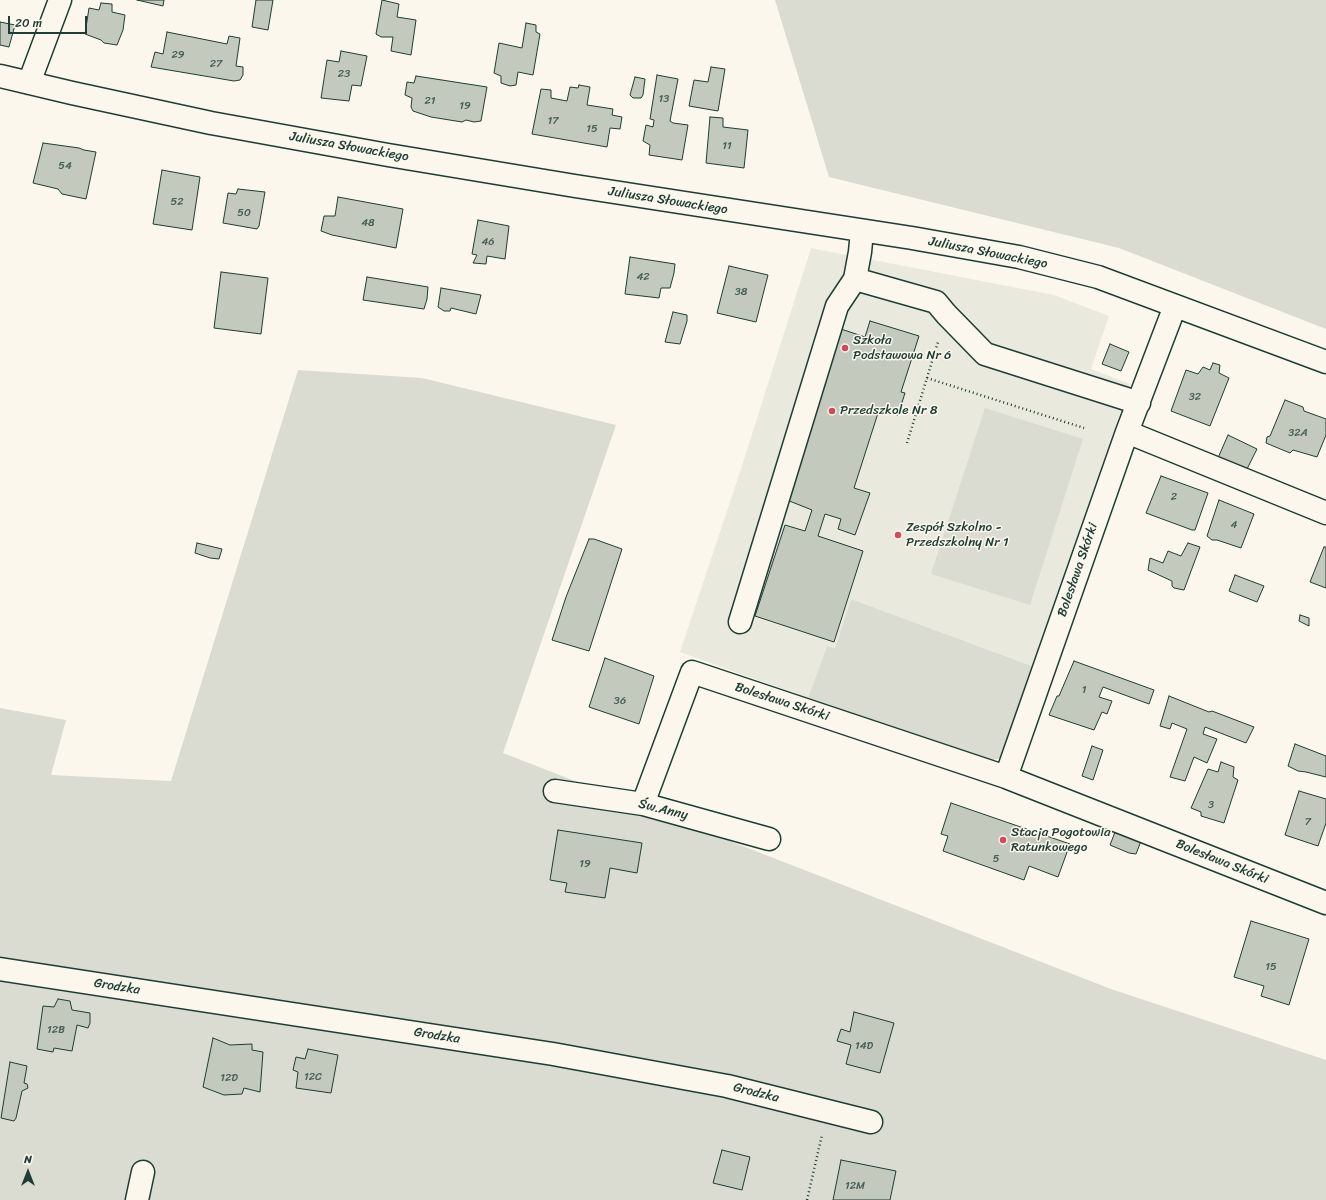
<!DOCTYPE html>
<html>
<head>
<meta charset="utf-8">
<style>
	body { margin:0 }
	#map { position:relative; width:1326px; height:1200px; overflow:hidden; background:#fbf7ec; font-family:Sriracha,sans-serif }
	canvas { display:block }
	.north { position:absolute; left:8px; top:1152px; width:40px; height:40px; -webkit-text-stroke:3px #fbf7ec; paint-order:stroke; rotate:0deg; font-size:11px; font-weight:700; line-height:16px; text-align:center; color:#1f3d34 }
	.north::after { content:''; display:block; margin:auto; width:14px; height:18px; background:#1f3d34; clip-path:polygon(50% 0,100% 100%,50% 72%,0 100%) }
	.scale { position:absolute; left:8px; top:16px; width:79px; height:18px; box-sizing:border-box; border:2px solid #1f3d34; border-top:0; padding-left:5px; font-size:12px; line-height:14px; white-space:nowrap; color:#1f3d34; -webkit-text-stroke:3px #fbf7ec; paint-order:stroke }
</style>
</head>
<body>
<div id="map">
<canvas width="1326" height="1200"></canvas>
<div class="north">N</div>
<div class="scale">20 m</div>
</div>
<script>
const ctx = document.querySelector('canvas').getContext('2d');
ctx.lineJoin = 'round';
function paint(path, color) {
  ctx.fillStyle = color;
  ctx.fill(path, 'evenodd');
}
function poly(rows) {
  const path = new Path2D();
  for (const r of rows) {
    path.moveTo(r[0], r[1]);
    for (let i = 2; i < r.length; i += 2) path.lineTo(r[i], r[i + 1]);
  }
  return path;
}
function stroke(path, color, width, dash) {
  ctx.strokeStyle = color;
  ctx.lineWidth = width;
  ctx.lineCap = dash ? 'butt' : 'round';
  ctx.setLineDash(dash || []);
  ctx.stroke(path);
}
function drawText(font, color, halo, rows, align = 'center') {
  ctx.font = font + ' Sriracha,sans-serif';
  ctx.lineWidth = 3;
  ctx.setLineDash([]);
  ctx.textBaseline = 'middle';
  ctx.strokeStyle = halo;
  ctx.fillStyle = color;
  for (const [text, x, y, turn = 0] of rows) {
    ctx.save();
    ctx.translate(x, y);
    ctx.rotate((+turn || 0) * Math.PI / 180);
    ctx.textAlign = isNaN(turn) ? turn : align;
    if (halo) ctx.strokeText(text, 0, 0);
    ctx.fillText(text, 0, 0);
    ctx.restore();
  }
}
const built = poly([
	[811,248,1054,295,1109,316,1091,369,1130,384,1032,666,851,599,835,648,827,646,808,698,680,652,740,472]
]);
const green = poly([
	[775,0,1326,0,1326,329,1119,248,829,177],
	[298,370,422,378,616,425,503,753,1111,989,1326,1060,1326,1200,0,1200,0,708,66,720,51,775,171,781],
	[985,408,1083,439,1030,605,931,574],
	[851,599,1032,666,1001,758,989,761,808,698,827,646,835,648]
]);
const building = poly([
	[137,0,164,0,163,6,137,0],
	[256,0,273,0,268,30,252,27,256,0],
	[382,0,399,4,397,17,416,20,411,55,391,51,393,37,381,37,376,34,382,0],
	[101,3,112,4,112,12,125,15,123,30,117,45,104,43,101,40,85,34,89,8,99,10,101,3],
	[0,22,15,25,9,47,0,45,0,22],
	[526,23,536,25,536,32,540,34,533,75,518,72,516,85,510,86,501,83,501,76,494,73,499,43,522,48,526,23],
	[167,32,227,44,229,36,240,38,236,66,243,67,243,75,240,80,234,81,151,67,155,52,163,54,167,32],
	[341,51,367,56,361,86,352,85,349,101,321,98,327,60,339,62,341,51],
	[711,67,725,69,718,111,689,106,694,80,708,82,711,67],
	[657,75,678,79,670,121,673,123,688,125,682,160,649,155,650,145,643,141,646,125,653,127,654,120,650,119,657,75],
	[416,76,487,87,481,121,474,122,466,120,462,122,431,117,413,111,411,107,412,98,405,95,407,82,414,83,416,76],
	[635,77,645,79,643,95,641,98,633,98,630,95,635,77],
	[579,85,590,87,587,105,613,109,612,115,622,117,620,129,610,128,607,147,532,134,541,89,551,90,551,98,567,101,570,87,578,88,579,85],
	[710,117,723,118,723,127,748,130,744,168,706,163,710,117],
	[43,143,79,148,84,150,96,152,86,199,62,194,58,189,33,183,43,143],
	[162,170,200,177,192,230,153,224,162,170],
	[238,189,265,192,259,226,257,229,223,223,228,193,236,194,238,189],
	[338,197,403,209,396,248,332,235,321,231,324,216,335,216,338,197],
	[478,220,509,226,505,259,487,256,486,264,473,263,477,255,472,254,478,220],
	[630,257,675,264,674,273,670,288,661,288,659,298,625,294,630,257],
	[729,266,768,275,756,322,717,313,729,266],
	[221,272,268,278,261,334,214,328,221,272],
	[367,277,428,287,427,299,424,309,363,300,367,277],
	[441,288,481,295,476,314,451,308,450,311,444,311,438,307,441,288],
	[673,312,687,315,687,321,680,344,665,342,673,312],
	[870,321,919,336,901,392,905,393,898,415,879,410,854,488,870,493,855,535,838,529,841,519,825,514,818,536,863,551,834,642,755,616,785,525,805,531,812,510,787,500,841,329,865,337,870,321],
	[1110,344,1129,352,1121,371,1102,364,1110,344],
	[1213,363,1220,365,1219,373,1229,378,1210,426,1171,411,1186,370,1198,374,1203,367,1210,370,1213,363],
	[1285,400,1303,407,1304,411,1326,419,1326,435,1317,457,1293,450,1290,453,1266,443,1267,437,1270,436,1285,400],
	[1228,435,1257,449,1247,469,1218,458,1228,435],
	[1161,476,1208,493,1195,530,1192,530,1146,513,1161,476],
	[1219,500,1254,514,1241,548,1217,540,1212,540,1207,536,1219,500],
	[589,539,594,539,622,549,589,651,552,640,566,597,589,539],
	[197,543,222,549,219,559,210,558,195,553,197,543],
	[1188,543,1200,547,1184,590,1174,588,1172,586,1172,581,1148,570,1150,558,1163,563,1168,551,1181,556,1188,543],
	[1324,547,1326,547,1326,588,1310,582,1324,547],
	[1235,575,1264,586,1257,602,1229,591,1235,575],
	[1300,615,1309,618,1309,626,1299,621,1300,615],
	[605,658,654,676,639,724,589,707,605,658],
	[1074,661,1154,690,1149,704,1103,687,1099,697,1112,701,1107,714,1102,712,1094,730,1049,715,1057,696,1059,696,1074,661],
	[1169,696,1209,712,1212,711,1254,727,1246,743,1205,727,1203,734,1217,739,1207,763,1194,757,1185,781,1170,777,1187,729,1172,723,1170,729,1160,726,1169,696],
	[1295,744,1326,756,1326,777,1306,772,1298,771,1288,766,1295,744],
	[1092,746,1103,750,1093,780,1082,776,1092,746],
	[1221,762,1234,767,1233,777,1238,780,1224,823,1201,816,1201,812,1191,808,1208,769,1218,772,1221,762],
	[1299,791,1326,799,1326,823,1318,846,1285,835,1299,791],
	[951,803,1070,844,1058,877,1029,866,1024,880,943,851,948,836,941,834,951,803],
	[1117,827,1143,836,1136,854,1129,853,1110,845,1117,827],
	[558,830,642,843,637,873,610,868,605,898,565,892,567,883,550,880,558,830],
	[1251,921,1309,939,1289,1005,1261,996,1264,986,1234,977,1251,921],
	[58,999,70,1001,72,1010,90,1013,90,1023,88,1028,77,1025,72,1051,54,1048,53,1052,37,1049,43,1006,54,1007,58,999],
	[854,1012,894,1023,880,1073,846,1064,851,1045,837,1041,841,1029,850,1032,854,1012],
	[213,1038,230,1045,252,1044,252,1050,263,1052,260,1092,244,1088,242,1094,224,1095,203,1087,213,1038],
	[308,1049,338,1055,331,1093,296,1088,298,1072,293,1070,296,1057,305,1059,308,1049],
	[10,1062,27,1066,24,1083,27,1084,28,1088,22,1091,16,1118,14,1121,1,1118,10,1062],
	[722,1150,750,1157,742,1190,713,1183,722,1150],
	[841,1160,896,1171,890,1200,833,1200,841,1160]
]);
const path = poly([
	[927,378,1084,428],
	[907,443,938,342],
	[807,1200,822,1135]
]);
const minor = poly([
	[0,76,72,93,211,123,388,155,575,186,912,238,1019,257,1098,277,1326,362],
	[29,83,60,0],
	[862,231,860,252,855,279,936,302,946,314,985,354,1139,403],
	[1127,432,1326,513],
	[740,622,837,306,855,279],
	[1006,777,1127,432,1175,306],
	[555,791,643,804,769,839],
	[643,804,692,672,1006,777,1326,903],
	[0,969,553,1054,727,1086,871,1122],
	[137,1200,143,1172]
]);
const markers = [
	[845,348,4,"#d1495b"],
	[832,411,4,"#d1495b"],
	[898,535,4,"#d1495b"],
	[1003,840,4,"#d1495b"]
];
const numberNames = [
	["29",178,55],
	["27",216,64],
	["23",344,74],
	["13",664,99],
	["21",430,101],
	["19",465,106],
	["17",553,121],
	["15",592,129],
	["11",727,146],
	["54",65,166],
	["52",177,202],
	["50",244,213],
	["48",368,223],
	["46",488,242],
	["42",643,277],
	["38",741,292],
	["32",1195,397],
	["32A",1298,433],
	["2",1174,497],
	["4",1234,525],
	["1",1084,690],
	["36",620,701],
	["3",1211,805],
	["7",1308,822],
	["5",996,859],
	["19",585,864],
	["15",1271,967],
	["12B",56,1030],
	["14D",864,1046],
	["12C",313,1077],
	["12D",229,1078],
	["12M",855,1186]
];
const streetNames = [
	["Juliusza Słowackiego",349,147,10],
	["Juliusza Słowackiego",668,201,9],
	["Juliusza Słowackiego",988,253,11],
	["Bolesława Skórki",1078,570,-71],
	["Bolesława Skórki",782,702,18],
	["Św.Anny",663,810,14],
	["Bolesława Skórki",1222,862,22],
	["Grodzka",117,987,9],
	["Grodzka",437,1036,9],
	["Grodzka",756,1093,14]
];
const poiNames = [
	["Szkoła",853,341],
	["Podstawowa Nr 6",853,356],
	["Przedszkole Nr 8",840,411],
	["Zespół Szkolno -",906,528],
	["Przedszkolny Nr 1",906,543],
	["Stacja Pogotowia",1011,833],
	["Ratunkowego",1011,848]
];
paint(built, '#eae9de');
paint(green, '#dbdcd1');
paint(building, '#c4c9be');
stroke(building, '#1f3d34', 1);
stroke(minor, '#1f3d34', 25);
stroke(path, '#1f3d34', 2.5, [1, 3]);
stroke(minor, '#fbf7ec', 22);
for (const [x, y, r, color] of markers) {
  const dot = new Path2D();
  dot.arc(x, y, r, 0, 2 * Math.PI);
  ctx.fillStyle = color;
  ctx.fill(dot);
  stroke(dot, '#fbf7ec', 1.5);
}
drawText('11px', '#486056', null, numberNames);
drawText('13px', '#1f3d34', '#fbf7ec', streetNames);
drawText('13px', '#1f3d34', '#fbf7ec', poiNames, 'left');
</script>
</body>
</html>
